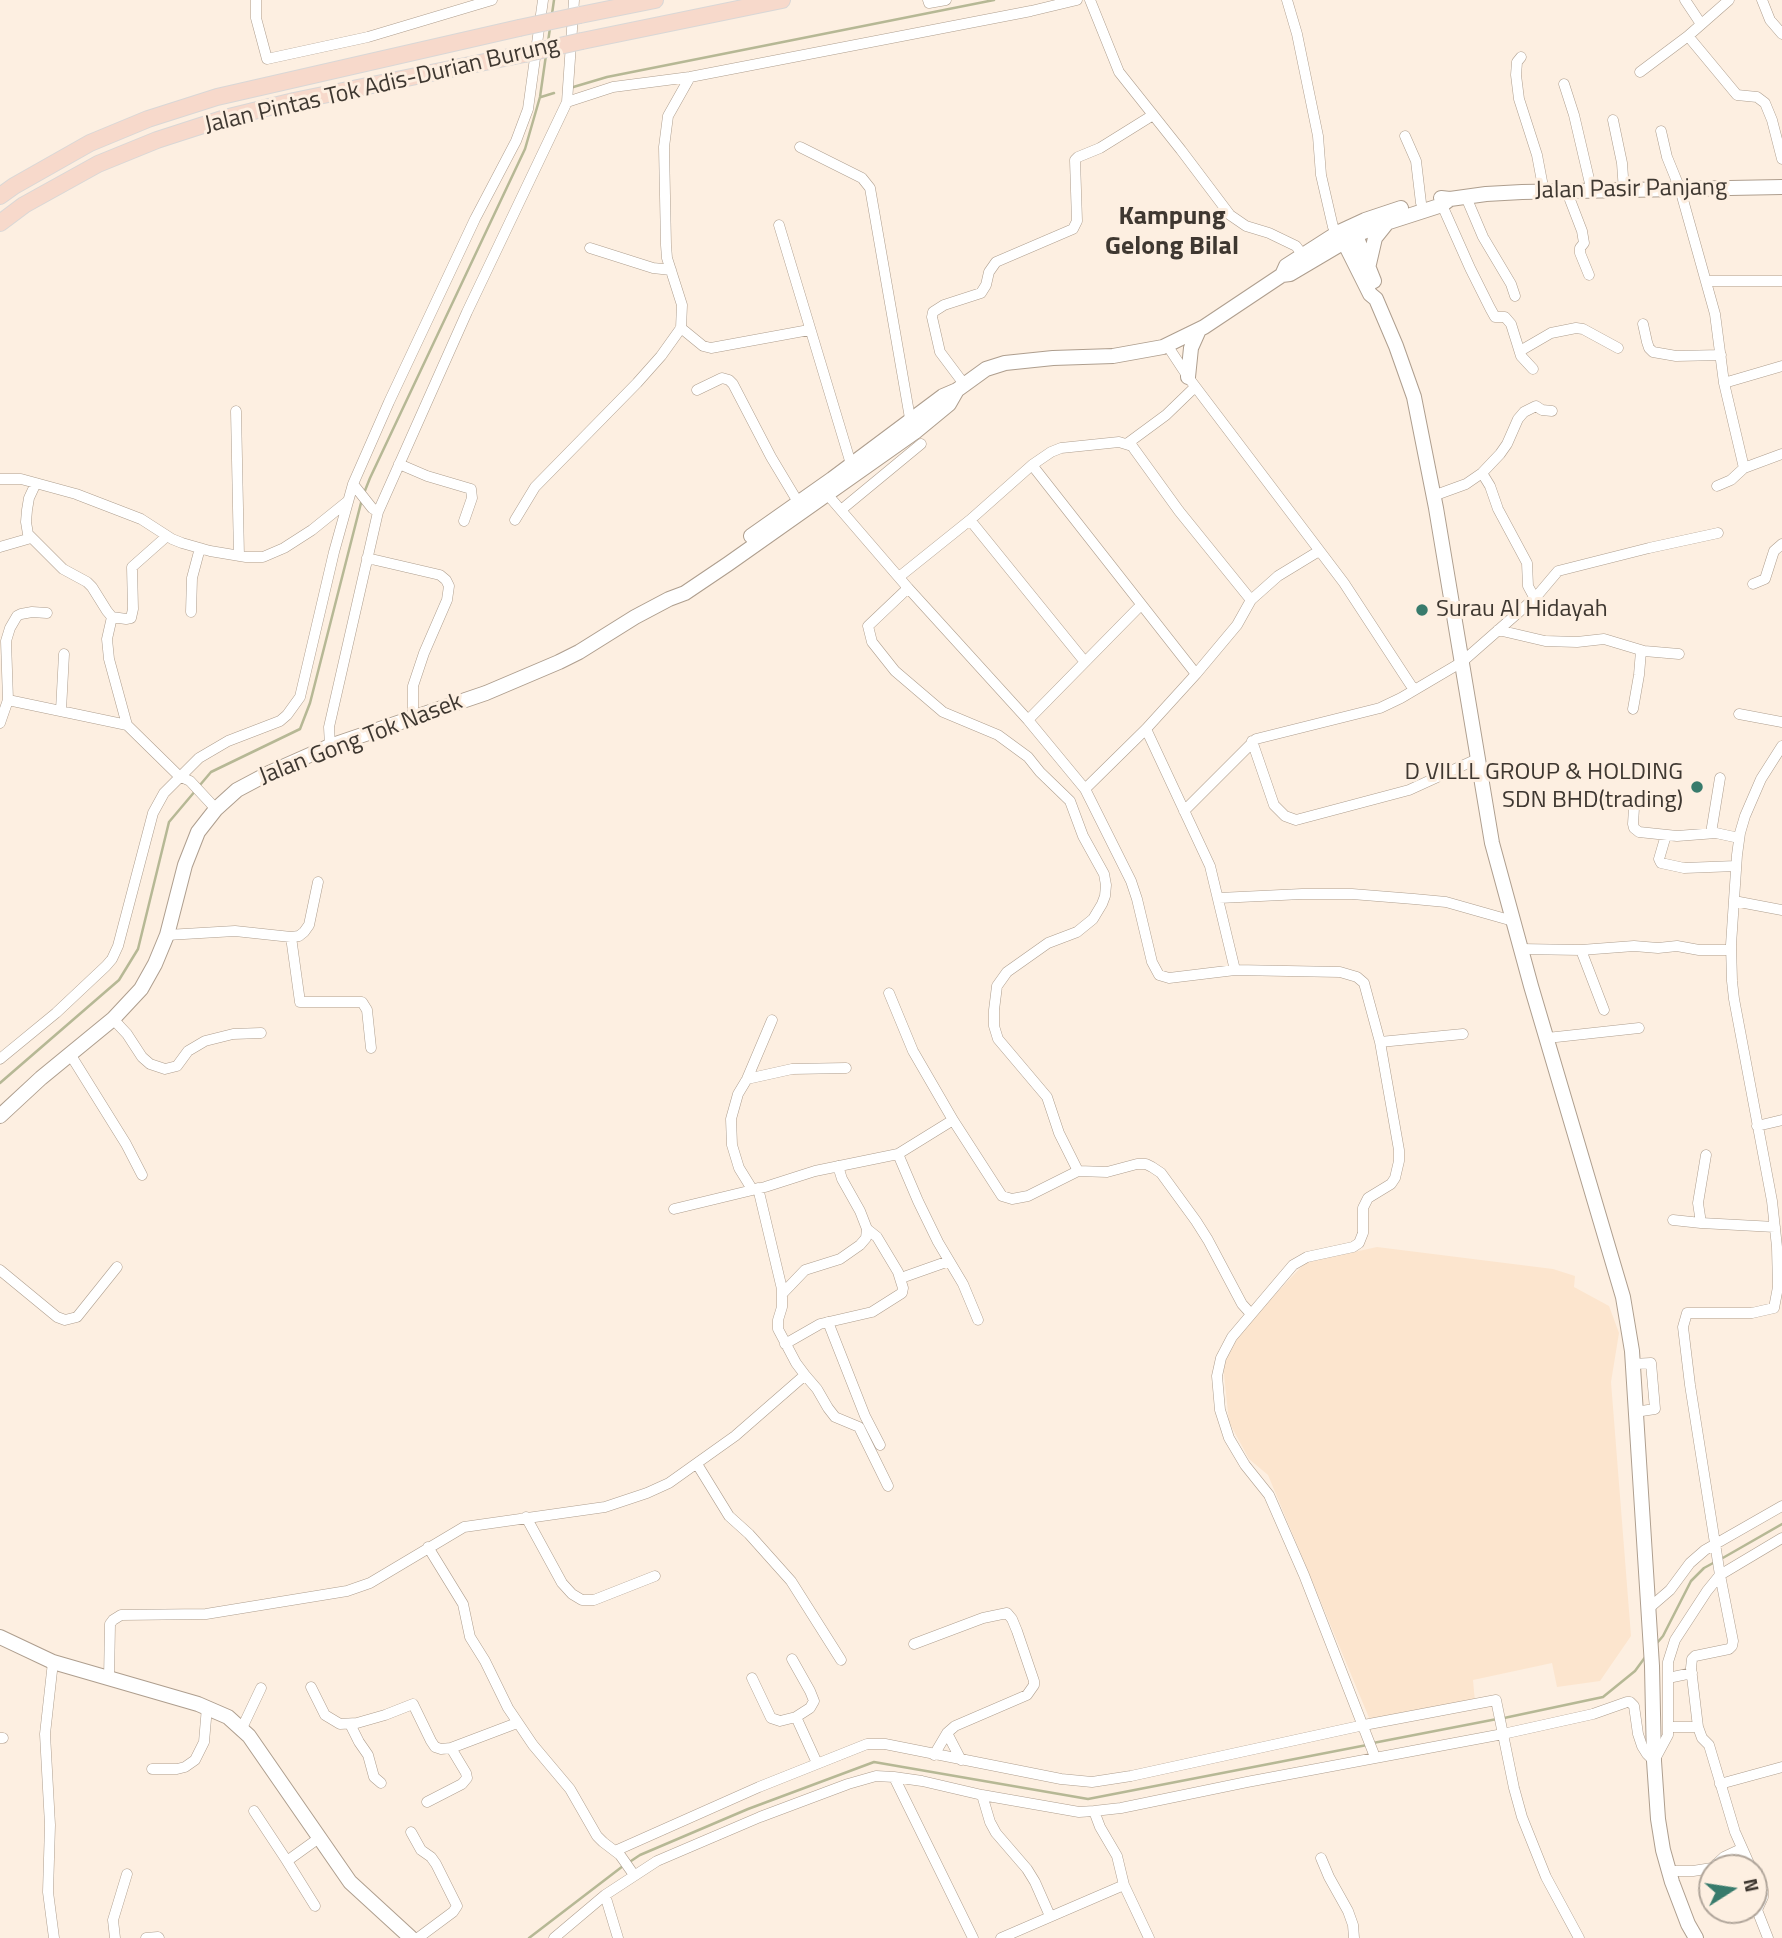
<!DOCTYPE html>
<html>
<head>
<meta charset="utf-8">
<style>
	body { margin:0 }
	#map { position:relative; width:1782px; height:1938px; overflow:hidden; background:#fdefe1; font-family:"Titillium Web",sans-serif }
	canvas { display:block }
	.north { position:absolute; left:1698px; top:1854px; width:70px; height:70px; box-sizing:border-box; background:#fdefe1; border:2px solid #b1a69b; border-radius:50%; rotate:78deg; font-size:19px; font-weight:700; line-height:28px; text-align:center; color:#3f3831 }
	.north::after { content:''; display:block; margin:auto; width:24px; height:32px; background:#387b6c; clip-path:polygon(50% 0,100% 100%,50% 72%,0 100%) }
</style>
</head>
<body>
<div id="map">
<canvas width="1782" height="1938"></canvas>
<div class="north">N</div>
</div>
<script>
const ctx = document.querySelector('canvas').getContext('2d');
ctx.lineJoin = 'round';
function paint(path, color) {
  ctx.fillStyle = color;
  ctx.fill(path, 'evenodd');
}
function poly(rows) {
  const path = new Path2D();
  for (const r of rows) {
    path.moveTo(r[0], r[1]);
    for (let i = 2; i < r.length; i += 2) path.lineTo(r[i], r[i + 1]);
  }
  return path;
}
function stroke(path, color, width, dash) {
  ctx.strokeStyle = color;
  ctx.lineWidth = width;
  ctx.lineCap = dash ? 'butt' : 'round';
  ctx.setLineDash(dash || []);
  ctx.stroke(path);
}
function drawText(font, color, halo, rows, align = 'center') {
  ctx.font = font + ' "Titillium Web",sans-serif';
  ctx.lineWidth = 6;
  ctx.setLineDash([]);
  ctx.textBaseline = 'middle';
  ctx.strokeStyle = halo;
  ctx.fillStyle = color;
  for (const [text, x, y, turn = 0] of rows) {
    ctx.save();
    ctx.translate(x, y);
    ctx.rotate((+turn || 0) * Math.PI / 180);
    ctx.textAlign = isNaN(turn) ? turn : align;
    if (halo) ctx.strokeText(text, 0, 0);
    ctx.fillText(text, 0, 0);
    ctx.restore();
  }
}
const built = poly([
	[1377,1247,1553,1269,1575,1276,1574,1287,1609,1306,1619,1333,1611,1382,1631,1636,1600,1681,1557,1687,1552,1663,1473,1680,1475,1702,1370,1720,1268,1475,1249,1459,1229,1422,1223,1365,1243,1328,1305,1263]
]);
const stream = poly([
	[552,14,554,0],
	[548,42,550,28],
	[570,88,607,77,994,0],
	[541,97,554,93],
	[364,493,370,478,525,149,540,97,546,55],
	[200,785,211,772,300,729,310,703,362,499],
	[0,1083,119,980,138,949,169,822,196,790],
	[1721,1559,1782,1524],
	[1657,1643,1663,1636,1691,1581,1704,1568,1715,1562],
	[1504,1718,1603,1697,1635,1671,1646,1656],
	[1373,1743,1497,1719],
	[628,1863,640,1855,748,1809,874,1762,1088,1799,1367,1745],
	[529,1938,623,1866]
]);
const street = poly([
	[256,0,256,18,267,59,368,37,492,0],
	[928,0,929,3,946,0],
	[1090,0,1119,72,1181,150,1230,215,1246,226,1269,233,1296,246,1302,254],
	[1287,0,1297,34,1318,136,1321,175,1333,227,1339,232],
	[1685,0,1701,24],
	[1762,0,1770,20,1782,34],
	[1688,36,1737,95,1757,97,1765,103,1772,120,1782,159],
	[1521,57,1517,62,1516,75,1519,99,1537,155,1544,192],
	[1640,72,1688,36,1729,0],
	[1564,84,1574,115,1592,192],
	[567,102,613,87,690,77,1031,11,1077,0],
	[1613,120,1622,163,1624,191],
	[1661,131,1667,157,1680,189,1715,314,1724,383,1744,468],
	[1405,136,1416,161,1421,203],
	[800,147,862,178,870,188,911,424],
	[1567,192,1582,231,1584,243,1580,248,1580,253,1589,275],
	[1466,197,1483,237,1511,284,1515,296],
	[1442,205,1470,268,1490,308,1495,317,1505,317,1511,324,1521,356,1533,369],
	[779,225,851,464],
	[590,248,653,268,671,270],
	[1707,281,1782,281],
	[1643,324,1647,342,1649,348,1653,352,1676,356,1721,355],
	[681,328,703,346,711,348,809,330],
	[1167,345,1188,377,1344,583,1414,690],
	[1520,351,1551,333,1576,328,1583,329,1618,348],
	[1724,383,1782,366],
	[964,384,940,352,932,317,933,312,944,305,981,293,986,285,989,272,996,262,1073,229,1077,221,1075,160,1078,157,1100,148,1153,115],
	[697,390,722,378,729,380,733,384,771,457,798,502],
	[236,411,239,556],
	[1128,443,1166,415,1195,387],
	[399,464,427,476,471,489,472,498,464,521],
	[1032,465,1196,674],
	[1482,473,1490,486,1498,509,1527,563,1528,586,1535,599],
	[0,479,21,479,76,494,141,519,172,539,182,543,210,551,246,557,263,557,284,548,312,530,348,501],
	[36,483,29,498,27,510,26,522,28,534,63,569,87,582,92,587,107,611,112,617,107,639,109,659,127,725,179,776,190,781,216,809],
	[353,484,372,508,378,512],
	[1717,486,1731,480,1744,468,1782,454],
	[827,494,908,588,1028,720,1085,789,1131,881,1137,899,1152,962,1159,975,1169,978,1235,970,1340,972,1357,977,1364,983,1380,1042,1399,1150,1399,1161,1395,1178,1391,1184,1368,1198,1363,1208,1363,1233,1359,1243,1353,1247,1307,1257,1293,1265,1232,1337,1221,1358,1217,1376,1220,1410,1229,1438,1245,1465,1269,1495,1304,1575,1375,1757],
	[1433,496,1466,484,1482,473,1500,454,1507,444,1518,419,1524,412,1536,406,1542,410,1552,411],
	[841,510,921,444],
	[515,520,535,487,637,383,661,356,681,328,682,305,667,258,666,245,664,147,668,116,690,77],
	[970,520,1085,662],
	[0,547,31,538],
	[367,558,440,575,446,580,449,586,447,600,424,653,413,686,413,717],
	[899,577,970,520,1032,465,1051,452,1061,448,1119,442,1132,446,1179,511,1251,600],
	[1753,584,1765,579,1774,551,1782,544],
	[908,588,868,626,872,642,895,671,943,712,998,735,1028,757,1040,772,1070,801,1083,836,1104,874,1106,885,1105,896,1102,904,1093,919,1077,932,1048,943,1007,972,997,986,994,1010,994,1026,998,1039,1047,1097,1059,1133,1078,1171],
	[191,612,192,578,200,548],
	[47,613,32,612,21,614,17,616,10,628,6,641,8,700,127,725],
	[112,617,126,619,131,618,133,609,132,567,167,536],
	[1498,630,1545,641,1577,642,1604,639,1644,651,1679,654],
	[1633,709,1639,675,1641,651],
	[61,710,64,654],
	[1739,714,1782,722],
	[1028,720,1141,605],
	[0,723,8,700],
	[1146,729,1210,866,1235,970],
	[1252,741,1274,805,1285,816,1296,820,1409,790,1477,759],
	[330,746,329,727,378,512,467,312,567,102,574,0],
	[1085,789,1146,729,1196,674,1237,625,1251,600,1278,576,1319,551],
	[1634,808,1633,824,1634,828,1639,832,1677,836,1716,833,1739,838],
	[1184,811,1256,739,1380,708,1401,698,1462,662,1536,597,1558,571,1649,548,1718,533],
	[1711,833,1720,778],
	[1666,835,1659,859,1661,863,1684,868,1736,866],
	[1219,898,1302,894,1352,894,1414,899,1446,902,1513,921],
	[1734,901,1782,910],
	[167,935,235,931,291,937,299,936,304,932,309,925,318,882],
	[291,937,300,1002,362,1002,367,1010,371,1048],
	[1520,949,1581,950,1634,946,1658,948,1677,946,1699,950,1731,950],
	[1581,950,1604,1010],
	[889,993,913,1051,953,1120,1002,1196,1012,1199,1028,1196,1078,1171,1107,1172,1137,1164,1146,1164,1152,1167,1161,1173,1196,1221,1208,1240,1242,1304,1251,1314],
	[113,1019,127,1034,142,1057,150,1064,165,1069,177,1066,188,1051,205,1041,233,1034,261,1033],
	[1547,1038,1639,1028],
	[1380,1042,1463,1034],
	[70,1054,126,1144,142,1175],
	[0,1059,56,1013,106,966,112,959,118,946,153,813,164,793,199,758,228,741,280,721,287,715,300,697,334,552,353,484,389,402,475,219,516,141,528,109,543,0],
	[747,1079,792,1069,846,1068],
	[1757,1126,1782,1120],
	[898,1154,918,1201,938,1242,963,1284,978,1320],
	[1706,1155,1698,1203,1701,1223,1775,1227],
	[752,1189,739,1168,732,1145,731,1119,738,1094,747,1079,772,1020],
	[674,1209,765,1187,815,1171,898,1154,953,1120],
	[1673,1220,1701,1223],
	[0,1270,57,1317,65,1320,77,1317,117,1267],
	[901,1278,949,1261],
	[783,1293,805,1270,840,1259,860,1245,866,1238,867,1229,860,1211,842,1179,838,1166],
	[828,1322,865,1416,880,1445],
	[785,1344,820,1324,872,1312,902,1293,903,1288,898,1272,877,1237,867,1229],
	[1633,1364,1651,1363,1655,1409,1635,1412],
	[805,1375,817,1389,828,1408,835,1417,859,1427,888,1486],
	[697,1464,729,1516,749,1534,791,1581,841,1660],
	[526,1517,562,1583,572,1594,582,1600,594,1600,655,1576],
	[428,1547,463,1604,470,1637,485,1661,508,1708,533,1745,570,1789,597,1836,603,1842,620,1855,634,1875],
	[1648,1609,1670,1590,1690,1563,1705,1550,1782,1506],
	[914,1644,983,1618,1007,1613,1012,1619,1017,1631,1034,1681,1034,1685,1027,1695,955,1726,947,1733,934,1755],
	[792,1659,810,1691,814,1701,810,1708,796,1717],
	[53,1662,45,1734,50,1825,48,1892,54,1938],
	[752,1678,771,1718,780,1721,796,1717,817,1763],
	[1668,1678,1692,1673],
	[109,1679,110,1624,113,1620,121,1615,206,1614,347,1591,370,1583,464,1527,605,1507,647,1493,669,1483,735,1436,805,1375,796,1363,778,1329,778,1320,782,1307,782,1289,758,1188],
	[311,1687,325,1715,340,1724,357,1723,385,1715,413,1704,431,1741,435,1747,441,1749,451,1748,517,1723],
	[350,1724,359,1742,368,1755,374,1777,381,1783],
	[1669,1727,1698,1727],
	[242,1728,261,1688],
	[947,1733,961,1760],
	[0,1738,3,1738],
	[152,1769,177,1769,185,1767,195,1760,204,1742,207,1707],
	[894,1777,973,1938],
	[1720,1784,1782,1767],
	[982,1795,990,1822,996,1833,1027,1869,1035,1882,1050,1916],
	[427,1802,462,1784,467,1778,466,1773,451,1748],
	[254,1811,287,1861],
	[1094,1811,1100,1827,1117,1856,1124,1885,1149,1938],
	[411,1832,421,1850,431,1857,436,1864,457,1906,453,1912,418,1938],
	[615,1851,759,1787,867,1744,885,1744,1061,1779,1092,1782,1131,1776,1364,1725,1496,1700,1514,1788,1522,1817,1546,1877,1579,1938],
	[1321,1858,1329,1877,1348,1911,1353,1925,1354,1938],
	[1712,1868,1724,1857,1741,1849],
	[1751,1868,1735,1832,1709,1745,1702,1738,1698,1727,1691,1668,1692,1659,1695,1656,1729,1649,1732,1646,1733,1641,1720,1575,1690,1385,1683,1327,1687,1313,1752,1313,1774,1308,1778,1287,1777,1247,1772,1201,1734,999,1732,981,1731,945,1737,855,1740,833,1745,816,1761,779,1782,746],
	[1669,1871,1693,1871,1712,1868],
	[1754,1873,1763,1890,1763,1897,1757,1910,1768,1938],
	[605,1895,618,1938],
	[315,1906,287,1861,319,1838],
	[115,1938,113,1920,127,1874],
	[146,1938,158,1937,159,1938],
	[554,1938,605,1895,657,1861,760,1817,848,1784,876,1776,894,1777,922,1781,982,1795,1079,1812,1094,1811,1121,1808,1247,1782,1503,1734,1593,1714,1627,1702,1630,1702,1634,1706,1638,1734,1642,1746,1647,1754,1654,1761,1668,1735,1668,1662,1675,1640,1707,1591,1720,1575,1782,1538],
	[1001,1938,1124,1885]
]);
const secondary = poly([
	[1441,198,1450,199,1486,194,1522,192,1782,187],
	[1353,228,1374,281],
	[1339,232,1370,294,1376,299,1396,346,1414,397,1436,508,1492,843,1531,986,1623,1297,1632,1351,1652,1666,1654,1761,1658,1819,1663,1850,1672,1882,1688,1924,1696,1938],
	[1369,264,1375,238,1387,223],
	[1282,275,1286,266,1339,232,1365,220,1401,208],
	[1188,377,1191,348,1199,330],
	[751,536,832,479,943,396,957,390,986,369,1005,363,1053,358,1113,356,1163,347,1204,327,1282,275,1290,274,1356,235,1383,224,1442,205,1450,199],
	[0,1116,41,1078,113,1019,141,989,155,964,167,935,185,865,198,832,216,809,237,790,269,773,330,746,486,693,559,662,579,652,635,617,669,599,685,593,728,564,915,432,949,404,957,390],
	[0,1637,53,1662,198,1704,228,1717,249,1736,350,1882,411,1938]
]);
const primary = poly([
	[580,15,655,0],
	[582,41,782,0],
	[0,196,14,186,90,143,148,119,217,97,519,28],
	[0,223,24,205,98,164,157,140,225,118,294,101,524,54]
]);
const primaryBridge = poly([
	[519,28,580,15],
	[524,54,582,41]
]);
const markers = [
	[1422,610,7,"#387b6c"],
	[1697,787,7,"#387b6c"]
];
const streetNames = [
	["Jalan Pintas Tok Adis-Durian Burung",382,86,-13],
	["Jalan Pasir Panjang",1631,190,-1],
	["Jalan Gong Tok Nasek",361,740,-21]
];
const poiNames = [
	["Surau Al Hidayah",1436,610],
	["D VILLL GROUP & HOLDING",1683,773,"right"],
	["SDN BHD(trading)",1683,801,"right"]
];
const neighbourhoodNames = [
	["Kampung",1172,218],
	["Gelong Bilal",1172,248]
];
paint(built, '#fce5ce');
stroke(stream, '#b6b895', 2.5);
stroke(street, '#ae9e8e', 11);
stroke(secondary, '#ae9e8e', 16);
stroke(primary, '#d9d7d6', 18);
stroke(street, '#fff', 10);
stroke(secondary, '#fff', 14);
stroke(primary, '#f7d9cb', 16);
stroke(primaryBridge, '#d9d7d6', 18, []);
stroke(primaryBridge, '#f7d9cb', 16);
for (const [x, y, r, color] of markers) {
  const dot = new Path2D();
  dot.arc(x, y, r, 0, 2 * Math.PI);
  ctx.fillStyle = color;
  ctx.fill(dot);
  stroke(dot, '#fdefe1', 2.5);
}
drawText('24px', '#3f3831', '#fdefe1', streetNames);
drawText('24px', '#3f3831', '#fdefe1', poiNames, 'left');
drawText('bold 26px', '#3f3831', '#fdefe1', neighbourhoodNames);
</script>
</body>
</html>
